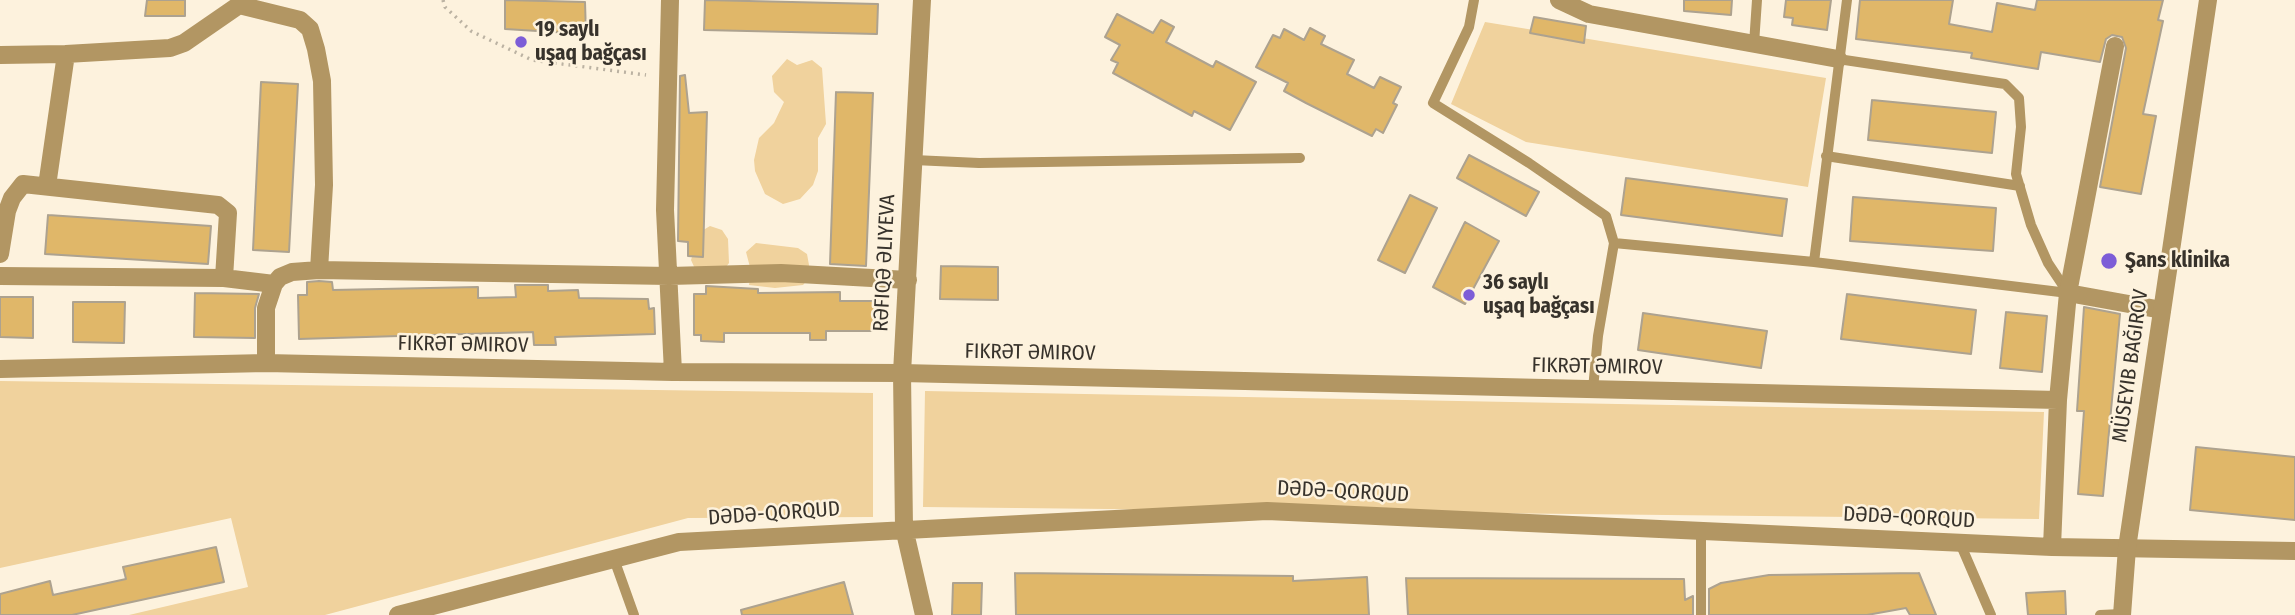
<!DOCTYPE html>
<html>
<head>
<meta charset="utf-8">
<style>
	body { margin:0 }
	canvas { display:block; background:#fdf2dd }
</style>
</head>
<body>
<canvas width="2295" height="615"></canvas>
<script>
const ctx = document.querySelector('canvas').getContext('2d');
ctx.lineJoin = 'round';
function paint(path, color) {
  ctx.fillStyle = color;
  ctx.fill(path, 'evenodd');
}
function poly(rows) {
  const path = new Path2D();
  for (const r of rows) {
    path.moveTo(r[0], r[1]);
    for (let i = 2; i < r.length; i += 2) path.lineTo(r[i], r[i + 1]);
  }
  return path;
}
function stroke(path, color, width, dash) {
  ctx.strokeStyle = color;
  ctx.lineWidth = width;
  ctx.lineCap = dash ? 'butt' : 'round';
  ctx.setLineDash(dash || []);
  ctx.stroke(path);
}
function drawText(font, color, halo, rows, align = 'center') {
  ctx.font = font + ' "Fira Sans Condensed",sans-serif';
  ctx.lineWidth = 5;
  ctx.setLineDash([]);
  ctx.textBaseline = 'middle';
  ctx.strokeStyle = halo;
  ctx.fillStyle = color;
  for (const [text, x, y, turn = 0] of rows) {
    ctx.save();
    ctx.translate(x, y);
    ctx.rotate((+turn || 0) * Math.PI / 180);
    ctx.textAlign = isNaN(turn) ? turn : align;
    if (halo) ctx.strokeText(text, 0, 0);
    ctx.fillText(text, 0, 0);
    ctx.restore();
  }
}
const green = poly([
	[1485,22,1826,78,1808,187,1526,142,1451,104],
	[787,59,797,65,812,60,822,68,826,124,818,138,818,171,813,185,800,199,783,204,765,194,755,171,754,160,759,138,774,123,784,102,774,92,772,76],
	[710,226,722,230,728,239,729,263,726,267,696,271,691,260,700,232],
	[756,243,798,248,807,254,811,276,803,285,775,288,749,285,751,271,746,252],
	[0,381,873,393,873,517,688,518,325,615,129,615,248,587,231,518,0,568],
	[925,391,2044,412,2039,519,923,507]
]);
const building = poly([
	[147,0,185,0,185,16,145,16,147,0],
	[505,0,585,2,586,34,505,29,505,0],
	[705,0,878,4,877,34,704,30,705,0],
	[1684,0,1732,0,1731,15,1684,11,1684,0],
	[1786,0,1831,0,1827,30,1792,25,1793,18,1784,17,1786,0],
	[1860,0,1953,0,1949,24,1992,32,1997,3,2035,10,2037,0,2163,0,2158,20,2163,21,2143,114,2156,116,2141,194,2100,187,2126,48,2122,37,2112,35,2106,39,2100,62,2041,52,2038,69,1971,58,1972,53,1856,39,1860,0],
	[1117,14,1153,33,1161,20,1174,27,1166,42,1213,67,1216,61,1256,82,1230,130,1194,111,1192,116,1113,73,1118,63,1111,60,1120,45,1105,37,1117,14],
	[1534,17,1586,26,1584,43,1530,33,1534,17],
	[1310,28,1325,36,1321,44,1354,60,1347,74,1374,88,1380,77,1401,87,1393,103,1397,105,1383,133,1376,129,1372,136,1306,103,1284,91,1288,83,1256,67,1273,35,1280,38,1284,29,1304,40,1310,28],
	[685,75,689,113,707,112,703,257,688,256,688,242,678,241,680,76,685,75],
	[261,82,298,84,289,252,253,250,261,82],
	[836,92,873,93,866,266,830,264,836,92],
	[1872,100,1996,112,1992,153,1868,140,1872,100],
	[1469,155,1539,192,1526,216,1457,178,1469,155],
	[1626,178,1787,199,1782,236,1621,215,1626,178],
	[1410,195,1437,208,1405,273,1378,260,1410,195],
	[1853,197,1996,208,1993,251,1850,241,1853,197],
	[48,215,211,226,208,264,45,254,48,215],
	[1465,222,1499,241,1465,304,1433,287,1465,222],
	[941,266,998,267,998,300,940,299,941,266],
	[319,281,332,282,333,290,478,287,478,298,516,297,515,285,548,285,548,291,578,290,579,298,648,299,649,309,654,308,655,334,555,337,556,345,534,345,533,332,299,339,298,295,307,295,307,282,319,281],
	[706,286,758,289,758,293,840,292,840,301,878,301,878,331,826,331,826,340,810,340,810,333,724,333,724,342,701,341,701,335,694,335,694,294,706,294,706,286],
	[195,293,259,294,255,308,255,338,194,337,195,293],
	[1847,294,1976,310,1971,354,1841,339,1847,294],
	[0,297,33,297,33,338,0,337,0,297],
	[73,302,125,302,124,343,73,342,73,302],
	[2084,307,2120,314,2103,496,2078,494,2084,411,2077,411,2084,307],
	[2006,312,2047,316,2042,372,2000,368,2006,312],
	[1643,313,1767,331,1761,368,1638,350,1643,313],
	[2196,447,2295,457,2295,520,2190,510,2196,447],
	[216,547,224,582,72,615,0,615,0,594,50,581,53,595,126,579,123,567,216,547],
	[1015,573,1293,576,1293,581,1367,577,1369,615,1016,615,1015,573],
	[1919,573,1936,615,1910,615,1906,608,1867,615,1709,615,1709,589,1721,583,1769,575,1919,573],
	[1406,578,1684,579,1685,600,1693,596,1693,615,1408,615,1406,578],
	[844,582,853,615,742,615,741,610,844,582],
	[953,583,982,583,981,615,952,615,953,583],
	[2065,591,2066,615,2028,615,2026,593,2065,591]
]);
const path = poly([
	[443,0,445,7,471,31,532,60,646,75]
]);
const service = poly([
	[1474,0,1469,27,1433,103,1529,163,1606,216,1614,243],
	[1754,44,1757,0],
	[1838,59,2005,84,2019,98,2021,127,2016,174,2031,225,2048,263,2068,293],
	[1826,156,2020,186],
	[914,160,979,163,1300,158],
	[1814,262,1847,0],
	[1593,389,1598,336,1614,243,1814,262,2068,293],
	[1960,543,1991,615],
	[614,559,634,615],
	[1701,615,1701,531],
	[2100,615,2122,614]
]);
const minor = poly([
	[670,0,665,210,673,372],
	[922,0,902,373,904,528,924,615],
	[1559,0,1589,14,1838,59],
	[0,55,66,54],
	[47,186,66,54,170,48,184,43,239,5,300,20,310,29,316,49,322,81,324,185,319,270,669,276,781,273,908,280],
	[0,254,7,211,12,198,23,184,218,205,228,213,224,278],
	[0,276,224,278,274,284],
	[2068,293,2162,310],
	[266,363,266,308,274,284,280,277,292,272,319,270],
	[0,369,266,363,673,372,902,373,2058,400],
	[2052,547,2058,400,2068,293,2115,46],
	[398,615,679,542,1267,511,2052,547,2295,551]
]);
const tertiary = poly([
	[2122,615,2127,548,2208,0]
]);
const markers = [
	[521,42,7,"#7d5dd7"],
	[2109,261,9,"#7d5dd7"],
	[1469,295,7,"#7d5dd7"]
];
const poiNames = [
	["19 saylı",535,30],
	["uşaq bağçası",535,54],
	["Şans klinika",2125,261],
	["36 saylı",1483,283],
	["uşaq bağçası",1483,307]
];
const streetNames = [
	["RƏFIQƏ ƏLIYEVA",885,263,-87],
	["FIKRƏT ƏMIROV",463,345,1],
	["FIKRƏT ƏMIROV",1030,353,1],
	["MÜSEYIB BAĞIROV",2131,366,-82],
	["FIKRƏT ƏMIROV",1597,367,1],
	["DƏDƏ-QORQUD",1343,492,3],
	["DƏDƏ-QORQUD",774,514,-4],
	["DƏDƏ-QORQUD",1909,518,3]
];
paint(green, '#f0d29d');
paint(building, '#e0b769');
stroke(building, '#ada28f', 2);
stroke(path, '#bbb2a2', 3.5, [2, 5]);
stroke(service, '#b29663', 10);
stroke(minor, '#b29663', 18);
stroke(tertiary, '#b29663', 18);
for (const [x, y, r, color] of markers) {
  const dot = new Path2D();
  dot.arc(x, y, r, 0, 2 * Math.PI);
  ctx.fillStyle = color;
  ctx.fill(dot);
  stroke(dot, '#fdf2dd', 2.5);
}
drawText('bold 21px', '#37322b', '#fdf2dd', poiNames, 'left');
drawText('21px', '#37322b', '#fdf2dd', streetNames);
</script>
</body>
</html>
